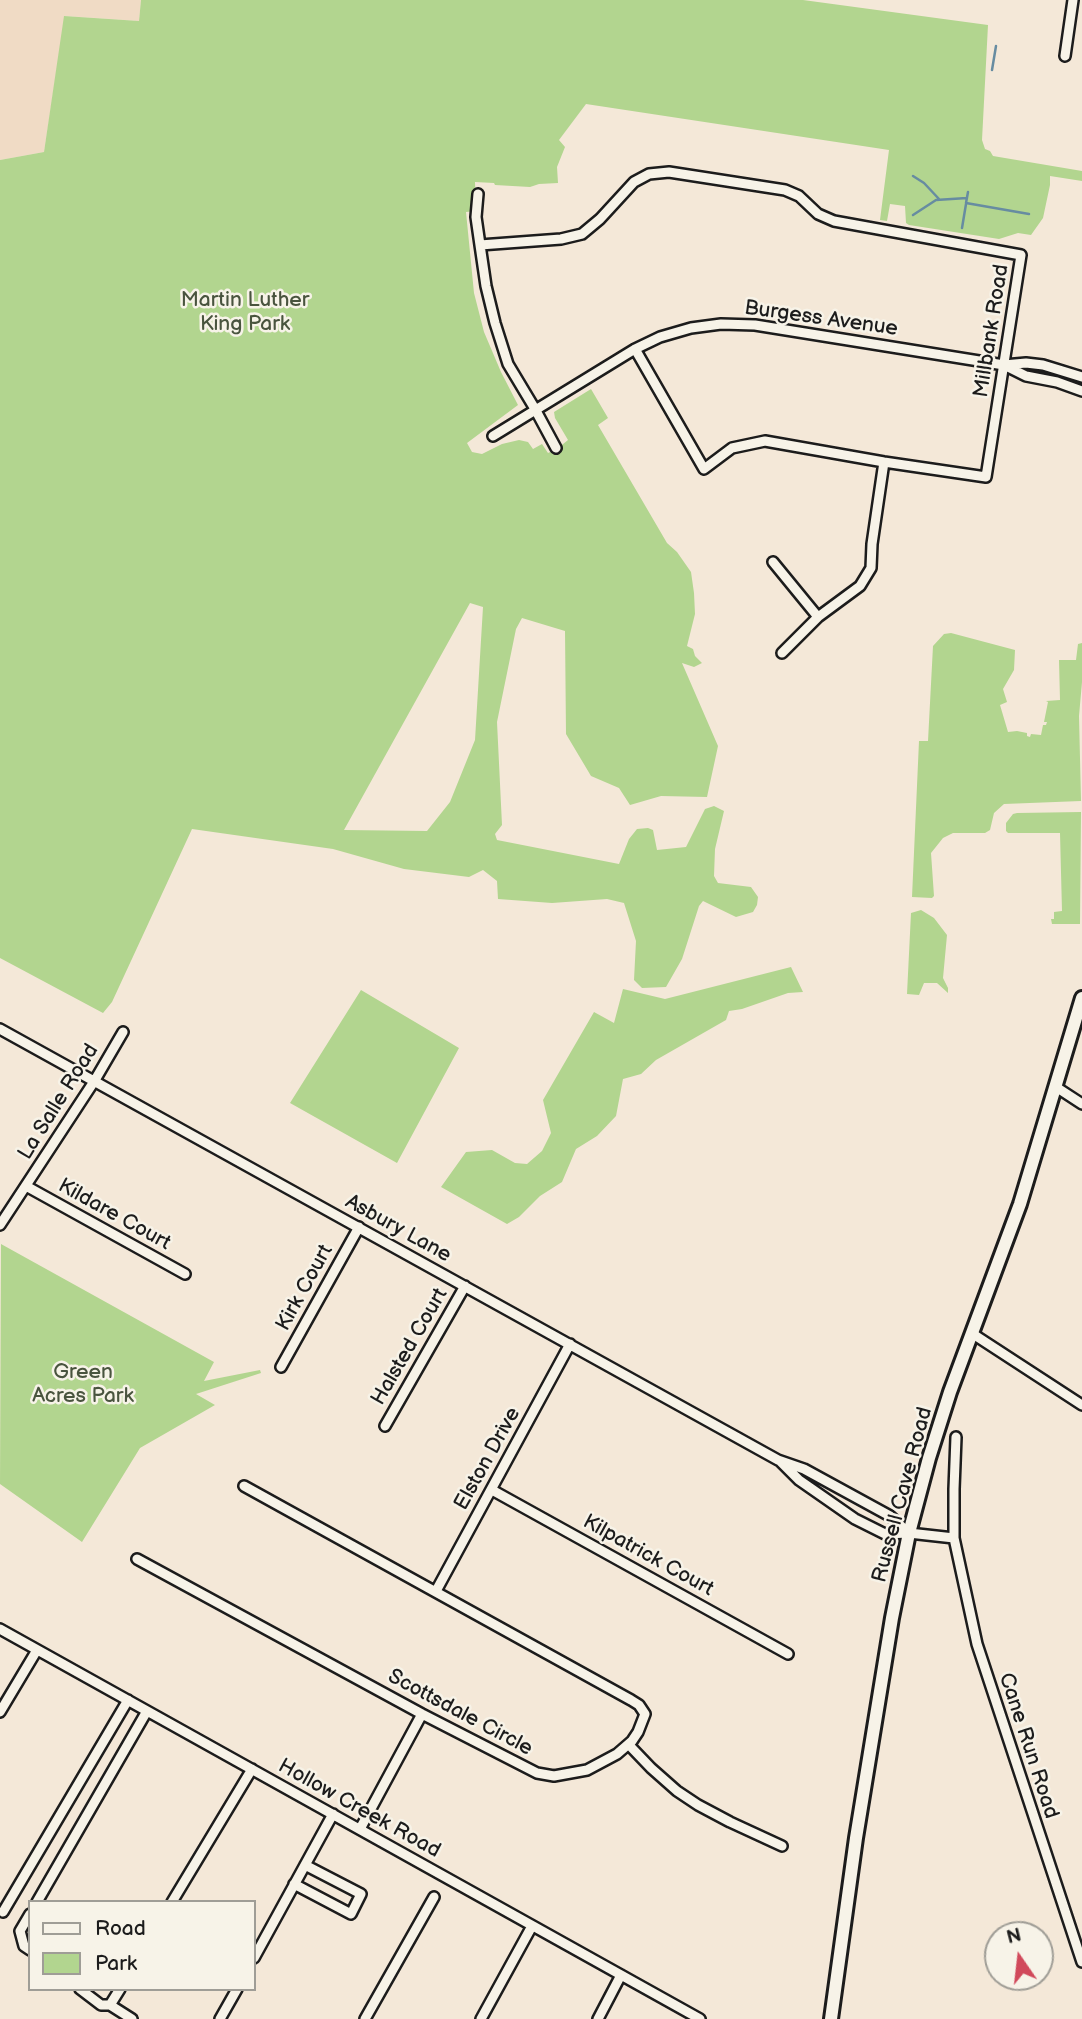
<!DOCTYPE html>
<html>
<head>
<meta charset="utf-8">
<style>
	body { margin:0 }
	#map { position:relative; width:1082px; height:2019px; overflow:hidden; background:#f4e8d8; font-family:"Balsamiq Sans",sans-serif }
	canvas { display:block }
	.legend { position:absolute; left:28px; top:1900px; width:228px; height:91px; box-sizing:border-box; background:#f7f3e8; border:2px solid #9f9d96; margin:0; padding:9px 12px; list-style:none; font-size:21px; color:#1c1c1c }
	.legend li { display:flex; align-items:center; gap:14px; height:35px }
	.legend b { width:35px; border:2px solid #9f9d96 }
	.north { position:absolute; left:984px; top:1921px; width:70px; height:70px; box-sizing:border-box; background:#f7f3e8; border:2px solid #9f9d96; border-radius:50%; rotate:346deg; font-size:19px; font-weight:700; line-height:28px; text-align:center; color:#1c1c1c }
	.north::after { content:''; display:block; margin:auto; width:24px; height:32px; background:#d1495b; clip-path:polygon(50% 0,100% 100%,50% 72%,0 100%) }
</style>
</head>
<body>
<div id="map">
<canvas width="1082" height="2019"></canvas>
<ul class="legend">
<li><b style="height:9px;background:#f7f3e8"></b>Road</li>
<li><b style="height:19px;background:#b2d58f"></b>Park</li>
</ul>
<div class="north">N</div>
</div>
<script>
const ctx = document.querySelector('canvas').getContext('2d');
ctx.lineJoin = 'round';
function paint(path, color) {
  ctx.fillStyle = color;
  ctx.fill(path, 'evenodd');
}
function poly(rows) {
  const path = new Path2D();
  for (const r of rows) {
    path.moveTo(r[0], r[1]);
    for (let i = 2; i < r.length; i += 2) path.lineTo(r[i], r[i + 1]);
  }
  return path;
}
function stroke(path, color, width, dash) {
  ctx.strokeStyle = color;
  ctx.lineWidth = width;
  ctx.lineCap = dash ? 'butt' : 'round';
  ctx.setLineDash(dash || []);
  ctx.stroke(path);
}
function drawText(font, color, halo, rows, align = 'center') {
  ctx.font = font + ' "Balsamiq Sans",sans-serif';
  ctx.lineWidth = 5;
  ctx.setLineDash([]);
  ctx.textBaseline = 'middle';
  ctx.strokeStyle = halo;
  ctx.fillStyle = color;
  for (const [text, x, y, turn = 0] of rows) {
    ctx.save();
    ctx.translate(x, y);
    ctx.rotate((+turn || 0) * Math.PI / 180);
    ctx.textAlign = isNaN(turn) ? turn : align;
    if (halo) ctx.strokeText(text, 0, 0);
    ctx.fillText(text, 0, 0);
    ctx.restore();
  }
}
const built = poly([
	[0,0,141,0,139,21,65,16,44,152,0,160]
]);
const green = poly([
	[141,0,803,0,988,25,982,140,985,149,990,151,993,156,1082,171,1082,181,1050,176,1050,185,1043,218,1031,235,1018,233,999,239,909,225,906,223,905,206,890,204,887,221,880,220,889,150,586,104,559,140,565,147,557,167,558,183,539,184,530,187,495,185,494,183,475,182,476,211,466,212,474,293,484,332,501,372,518,405,467,443,472,452,482,454,502,444,519,440,528,442,533,449,542,444,548,453,557,449,568,440,555,418,554,412,591,389,608,418,598,425,667,543,677,552,691,572,694,593,695,614,687,646,693,649,695,656,702,663,694,667,682,663,718,746,707,797,661,796,630,805,619,788,591,776,566,734,565,631,522,618,516,629,497,722,502,825,495,834,497,840,619,864,629,839,637,829,648,828,653,830,657,850,686,847,705,809,714,806,724,811,715,849,714,876,718,883,751,887,758,897,757,905,753,912,736,917,703,901,699,906,682,959,666,987,642,988,634,980,636,941,624,903,607,899,552,903,498,899,497,881,483,870,469,877,404,869,333,849,192,829,112,1002,103,1013,0,958,0,160,44,152,64,16,139,21],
	[470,603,483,607,475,740,450,802,427,831,344,830],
	[951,633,1015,650,1014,670,1003,689,1007,702,1000,705,1008,732,1017,731,1027,733,1027,736,1030,737,1031,734,1041,735,1043,725,1046,725,1047,722,1044,722,1048,702,1046,701,1060,700,1059,660,1076,660,1078,644,1082,643,1082,682,1079,716,1081,801,1004,804,994,813,990,830,985,833,953,833,943,838,931,853,934,896,932,898,912,897,919,741,928,741,933,646,944,634],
	[1081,812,1080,924,1052,924,1051,919,1054,919,1054,912,1062,911,1060,833,1008,833,1006,831,1006,823,1013,814,1017,813],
	[921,910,934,918,947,935,943,978,948,988,948,993,937,983,924,983,919,995,907,994,911,913],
	[791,967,803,992,788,993,742,1009,729,1011,726,1020,656,1060,641,1074,623,1079,616,1116,597,1136,576,1149,562,1182,540,1196,519,1217,507,1224,441,1187,466,1152,492,1150,515,1163,527,1164,542,1151,551,1133,543,1100,594,1012,614,1023,623,989,665,999],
	[361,990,459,1048,397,1163,290,1103],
	[1,1244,214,1362,204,1381,260,1370,261,1373,196,1394,215,1405,140,1448,82,1542,0,1484]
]);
const stream = poly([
	[992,70,996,46],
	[913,176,924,183,939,199],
	[968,192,966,203,1029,214],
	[913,215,936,200,967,198],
	[962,228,966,204]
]);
const street = poly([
	[1065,56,1073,0],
	[478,194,476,217,480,245,486,286,495,323,508,364,535,409,556,448],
	[480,245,561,239,582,234,600,219,634,182,649,174,669,172,785,190,799,196,818,214,834,221,1021,255,986,477,884,462,765,441,732,448,704,469,635,349],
	[1006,366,1026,376,1057,382,1082,391],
	[493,436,635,349,660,337,691,328,721,324,755,325,1004,365,1026,363,1043,365,1082,377],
	[773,562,818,617],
	[782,653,818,617,860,586,871,568,872,544,884,462],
	[0,1029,778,1460,804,1469,890,1516,909,1533],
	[1056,1087,1082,1104],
	[26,1186,185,1274],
	[0,1225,95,1080,123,1032],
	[973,1334,1082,1405],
	[281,1367,359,1227],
	[385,1426,465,1286],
	[956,1437,954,1489,954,1538,977,1644,1082,1962],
	[780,1461,799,1480,855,1519,885,1534,909,1533,954,1538],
	[492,1490,788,1654],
	[137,1559,422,1714,537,1773,554,1776,587,1770,617,1754,632,1741,638,1732,645,1714,639,1705,631,1700,244,1486],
	[436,1591,570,1344],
	[0,1629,700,2019],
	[0,1712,37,1650],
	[629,1745,651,1768,677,1791,698,1805,730,1822,782,1846],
	[360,1829,422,1714],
	[294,1884,351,1914,361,1894,305,1865],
	[37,1902,147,1711],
	[172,1902,252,1769],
	[3,1912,128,1700],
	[30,1914,20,1931,24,1946,30,1950],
	[254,1958,333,1814],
	[80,1989,101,2005,110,2005,120,1989],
	[110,2005,132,2019],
	[220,2019,237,1989],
	[365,2019,434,1897],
	[481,2019,532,1926],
	[598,2019,621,1975]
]);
const secondary = poly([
	[831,2019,856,1838,892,1618,909,1533,929,1458,950,1392,1020,1204,1082,998]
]);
const parkNames = [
	["Martin Luther",245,301],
	["King Park",245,325],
	["Green",83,1373],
	["Acres Park",83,1397]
];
const streetNames = [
	["Burgess Avenue",821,319,8],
	["Millbank Road",992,331,-81],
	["La Salle Road",59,1102,-58],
	["Kildare Court",114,1215,29],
	["Asbury Lane",398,1229,29],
	["Kirk Court",305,1288,-61],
	["Halsted Court",410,1347,-60],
	["Elston Drive",488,1459,-61],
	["Russell Cave Road",903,1495,-75],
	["Kilpatrick Court",648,1556,29],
	["Scottsdale Circle",460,1713,28],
	["Cane Run Road",1028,1746,72],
	["Hollow Creek Road",359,1809,29]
];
paint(built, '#f0dbc5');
paint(green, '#b2d58f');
stroke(stream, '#678ca1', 2.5);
stroke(street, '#1c1c1c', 14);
stroke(secondary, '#1c1c1c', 18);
stroke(street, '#f7f3e8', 9);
stroke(secondary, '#f7f3e8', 12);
drawText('21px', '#49543e', '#f7f3e8', parkNames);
drawText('21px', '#1c1c1c', '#f7f3e8', streetNames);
</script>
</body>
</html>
